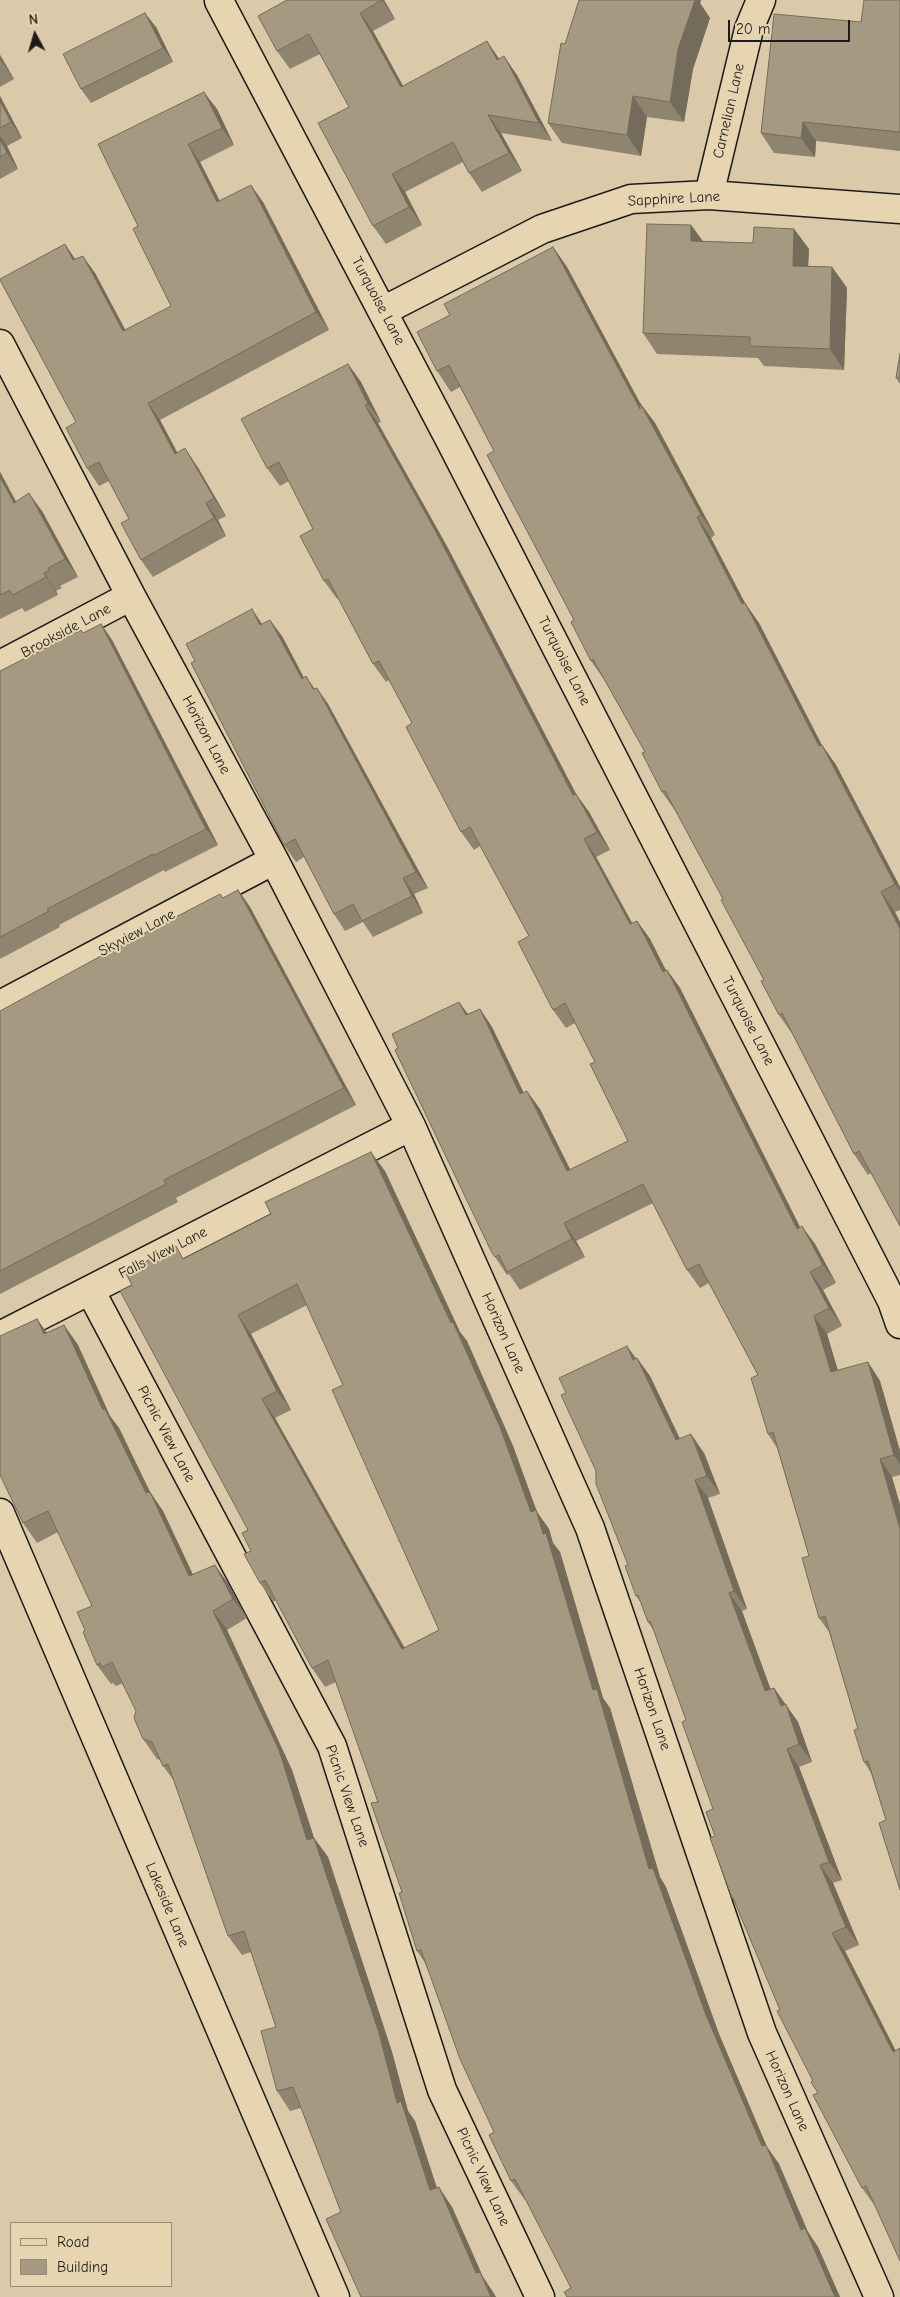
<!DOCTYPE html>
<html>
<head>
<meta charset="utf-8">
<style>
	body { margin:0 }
	#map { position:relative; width:900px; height:2297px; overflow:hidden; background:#dbcaa9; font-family:"Comic Neue",sans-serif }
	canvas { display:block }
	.legend { position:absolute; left:10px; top:2222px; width:162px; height:65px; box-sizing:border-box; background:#e7d5b2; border:1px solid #968b76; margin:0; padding:6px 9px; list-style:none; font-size:15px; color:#1c1c1c }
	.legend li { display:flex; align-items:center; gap:10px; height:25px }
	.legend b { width:25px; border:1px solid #968b76 }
	.north { position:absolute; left:10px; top:10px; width:50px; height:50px; -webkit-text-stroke:4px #e7d5b2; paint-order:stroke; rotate:354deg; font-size:14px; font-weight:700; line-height:20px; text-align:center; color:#1c1c1c }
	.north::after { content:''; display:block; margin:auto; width:18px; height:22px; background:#1c1c1c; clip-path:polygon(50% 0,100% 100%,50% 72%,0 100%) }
	.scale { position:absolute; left:728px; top:20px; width:122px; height:22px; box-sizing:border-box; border:2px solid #1c1c1c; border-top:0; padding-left:6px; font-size:15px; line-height:18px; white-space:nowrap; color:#1c1c1c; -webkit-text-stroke:4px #e7d5b2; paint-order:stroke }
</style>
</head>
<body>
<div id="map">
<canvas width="900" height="2297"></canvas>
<ul class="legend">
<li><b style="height:6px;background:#e7d5b2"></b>Road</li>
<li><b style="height:14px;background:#a59981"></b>Building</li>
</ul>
<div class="north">N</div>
<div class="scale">20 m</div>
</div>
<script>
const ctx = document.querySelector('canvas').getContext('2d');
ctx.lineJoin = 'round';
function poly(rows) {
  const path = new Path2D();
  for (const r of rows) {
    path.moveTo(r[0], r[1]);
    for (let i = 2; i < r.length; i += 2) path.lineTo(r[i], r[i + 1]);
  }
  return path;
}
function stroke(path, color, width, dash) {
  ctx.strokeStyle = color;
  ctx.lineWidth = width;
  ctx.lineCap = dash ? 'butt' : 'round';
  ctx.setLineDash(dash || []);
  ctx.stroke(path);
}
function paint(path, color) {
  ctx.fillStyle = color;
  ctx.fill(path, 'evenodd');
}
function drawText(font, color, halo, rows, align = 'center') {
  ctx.font = font + ' "Comic Neue",sans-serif';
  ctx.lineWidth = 4;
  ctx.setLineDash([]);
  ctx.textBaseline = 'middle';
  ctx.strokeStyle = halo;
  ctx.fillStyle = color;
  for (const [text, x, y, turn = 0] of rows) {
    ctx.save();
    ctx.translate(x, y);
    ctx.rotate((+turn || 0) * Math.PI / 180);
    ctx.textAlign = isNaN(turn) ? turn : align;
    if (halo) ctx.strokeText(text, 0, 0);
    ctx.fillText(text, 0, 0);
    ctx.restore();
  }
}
const street = poly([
	[219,1,450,440,892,1301,900,1324],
	[709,195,749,29,761,0],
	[383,311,542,229,631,199,709,195,900,209],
	[0,344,131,596,274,860,411,1126,590,1528,762,2033,879,2297],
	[0,665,131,596],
	[0,1005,274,860],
	[90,1290,332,1746,442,2090,540,2297],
	[0,1336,411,1126],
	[0,1513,335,2297]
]);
const wall = poly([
	[287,0,384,0,395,19,373,31,403,86,499,59,517,75,552,141,501,133,522,171,482,192,469,173,463,162,405,192,422,225,386,244,373,226,349,107,320,54,290,69,277,51],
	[579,0,701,0,700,3,710,18,693,69,684,122,647,117,641,156,562,143,548,123,565,44],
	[900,0,900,151,816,141,815,157,774,153,761,133,861,22],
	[156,27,173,62,91,103,81,89],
	[0,55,14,79,0,87],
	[0,96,22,138,7,146,18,169,0,179],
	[217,109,234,145,200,162,220,201,263,202,329,330,160,420,177,452,197,466,226,516,218,520,226,536,153,577,141,560,129,519,109,481,99,486,87,468,76,422,65,244,75,259,95,273,125,330,171,306,138,226,98,144],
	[691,225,703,241,753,243,794,229,809,249,808,266,832,267,847,288,844,370,764,366,758,358,657,354,643,333],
	[553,247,567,267,640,403,655,423,715,535,711,538,745,603,759,623,822,745,836,765,900,887,900,910,895,912,900,922,900,1226,871,1173,868,1175,854,1154,793,1035,779,1015,764,980,723,899,676,812,662,792,645,752,605,681,591,661,574,620,494,451,460,387,451,392,437,371,450,315],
	[900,354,900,384,896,378],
	[348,364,361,382,381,422,378,423,449,550,576,794,589,812,610,850,596,857,632,923,637,921,650,939,666,971,667,970,680,988,800,1227,815,1244,836,1283,823,1290,842,1326,827,1334,838,1371,868,1362,880,1381,900,1451,900,1475,892,1477,886,1820,871,1773,864,1762,858,1729,829,1632,819,1618,809,1556,777,1448,768,1434,758,1375,709,1283,700,1288,687,1270,653,1203,576,1241,585,1257,520,1290,509,1274,507,1275,495,1257,398,1048,459,1002,468,1014,480,1009,492,1027,523,1092,540,1109,570,1170,628,1141,595,1062,575,1023,566,1028,553,1010,529,936,480,846,474,850,461,832,412,723,389,680,386,682,373,664,338,598,337,599,324,581,313,529,289,481,280,486,267,468],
	[0,472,16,501,42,511,78,577,60,586,62,588,56,591,58,595,25,612,22,608,0,619],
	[252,609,262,624,282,636,304,678,306,676,315,689,328,704,428,888,414,894,423,913,373,937,363,922,345,931,334,914,304,857,296,862,284,845,195,661],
	[101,624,112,640,218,845,165,872,164,870,59,925,60,927,0,959,0,671,83,633],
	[238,890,250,907,356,1105,176,1198,178,1202,0,1294,0,1011],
	[385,1171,460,1332,467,1341,513,1446,537,1512,549,1529,553,1543,560,1552,603,1698,610,1708,660,1877,666,1887,719,2034,767,2147,779,2164,808,2232,818,2247,840,2297,567,2297,571,2288,526,2199,525,2200,511,2181,494,2132,425,1963,417,1951,378,1802,336,1682,325,1687,312,1668,276,1600,273,1602,260,1583,251,1551,248,1530,132,1285,184,1258],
	[307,1305,343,1385,439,1630,404,1648,275,1418,291,1410,251,1334],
	[37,1319,47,1333,64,1325,78,1345,110,1416,119,1428,150,1492,163,1511,193,1575,215,1565,229,1585,247,1618,227,1630,292,1770,314,1838,328,1857,392,2052,408,2111,415,2121,437,2188,452,2207,483,2277,493,2292,496,2297,361,2297,341,2212,301,2108,290,2111,277,2091,276,2027,251,1952,242,1955,228,1936,174,1781,163,1766,160,1760,157,1759,143,1739,136,1711,123,1683,116,1686,113,1683,111,1684,97,1665,85,1630,92,1606,58,1532,37,1543,23,1523],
	[637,1358,650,1376,680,1439,704,1453,720,1494,708,1498,747,1609,742,1611,770,1689,774,1688,798,1722,812,1762,799,1767,842,1880,833,1883,859,1945,845,1951,895,2050,875,2206,862,2188,818,2093,813,2081,780,2010,737,1905,732,1898,715,1836,713,1809,686,1720,654,1631,648,1622,641,1603,636,1596,628,1565,596,1471,566,1393]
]);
const shadedWall = poly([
	[382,0,384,0,395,19],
	[687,0,701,0,700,3,710,18,693,69,684,122,670,102],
	[145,13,156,27,173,62,163,48],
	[360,13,373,31,414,106,401,87],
	[487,41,500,60,497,60],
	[0,55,14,79,0,59],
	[504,56,517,75,552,141,539,123],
	[204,92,217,109,234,145,222,128],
	[0,96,22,138,11,122,0,101],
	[633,96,647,117,641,156,627,135],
	[488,115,501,133,522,171,509,153],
	[803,122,816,141,815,157,801,138],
	[0,136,7,146,18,169,7,153,0,139],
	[188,144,200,162,229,220,217,202],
	[392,174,405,192,422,225,409,207],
	[251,185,263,202,329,330,316,312],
	[691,225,706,246,691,241],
	[794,229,809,249,807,286,793,266],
	[65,244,77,262,73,260],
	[553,247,567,267,654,429,640,409],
	[83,256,95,273,135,348,123,331],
	[832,267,847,288,844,370,830,349],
	[348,364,361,382,381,422,368,404],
	[148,403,160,420,187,471,175,454],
	[640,403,655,423,715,535,701,515],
	[365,405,378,423,449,550,586,813,573,795],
	[185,448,197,466,226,516,214,498],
	[0,472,26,521,14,503,0,477],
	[29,493,42,511,78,577,65,559],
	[206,503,218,520,226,536,214,518],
	[697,517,711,538,745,603,759,623,833,767,819,746,742,604],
	[44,573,56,591,58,595,46,577],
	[252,609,263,626,260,625],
	[270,620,282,636,313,695,302,679],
	[101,624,112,640,218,845,206,829],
	[317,688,328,704,428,888,416,872],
	[822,745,836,765,900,887,900,891,895,884],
	[576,794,589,812,610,850,597,832],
	[584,839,596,857,643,943,630,924],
	[403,878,414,894,423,913,412,896],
	[238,890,250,907,356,1105,344,1088],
	[881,892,895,912,900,922,900,929],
	[637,921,650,939,676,990,663,972],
	[667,970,680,988,810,1247,797,1229],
	[459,1002,472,1020,466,1015],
	[480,1009,492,1027,533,1112,520,1094],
	[527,1091,540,1109,580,1189,567,1171],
	[371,1152,385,1171,460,1332,467,1341,513,1446,537,1512,549,1529,553,1543,560,1552,603,1698,610,1708,660,1877,666,1887,719,2034,767,2147,779,2164,808,2232,818,2247,840,2297,835,2297,801,2230,762,2146,706,2015,649,1869,543,1534,531,1512,451,1323],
	[564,1223,576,1241,585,1257,572,1239],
	[802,1226,815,1244,836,1283,823,1265],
	[810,1272,823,1290,842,1326,829,1308],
	[238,1315,251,1334,291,1410,277,1391],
	[814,1316,827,1334,844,1391,831,1372],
	[37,1319,51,1339,44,1334],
	[64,1325,78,1345,110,1416,119,1428,150,1492,163,1511,203,1596,189,1576,103,1410],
	[627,1346,640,1364,633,1360],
	[637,1358,650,1376,689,1458,676,1440],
	[868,1362,880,1381,900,1451,900,1464,894,1455],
	[262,1399,275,1418,416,1668,402,1649],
	[691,1434,704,1453,720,1494,707,1476],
	[880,1459,892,1477,900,1504,900,1529],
	[695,1480,708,1498,747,1609,734,1591],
	[215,1565,229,1585,247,1618,233,1599],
	[729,1593,742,1611,778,1709,765,1691],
	[213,1611,227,1630,292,1770,314,1838,328,1857,392,2052,408,2111,415,2121,444,2210,430,2190],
	[774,1688,798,1722,812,1762,799,1744,781,1706],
	[787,1749,799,1767,842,1880,829,1862],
	[820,1865,833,1883,859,1945,846,1927],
	[832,1933,845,1951,900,2059,893,2052],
	[439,2187,452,2207,483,2277,493,2292,496,2297,491,2297,476,2273]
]);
const building = poly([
	[287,0,382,0,360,13,401,87,487,41,497,60,504,56,539,123,488,115,509,153,469,173,453,142,392,174,409,207,373,226,318,123,349,107,309,34,277,51,258,16,287,0],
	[579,0,695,0,678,49,670,102,633,96,627,135,548,123,561,43,565,44,579,0],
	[864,0,900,0,900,132,803,122,801,138,761,133,774,14,861,22,864,0],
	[145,13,163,48,81,89,63,54,145,13],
	[204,92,222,128,188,144,217,202,251,185,316,312,148,403,175,454,185,448,214,498,206,503,214,518,141,560,121,523,129,519,99,462,87,468,66,428,76,422,0,280,0,279,65,244,73,260,83,256,123,331,171,306,133,229,138,226,98,144,204,92],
	[0,101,11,122,0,128,0,101],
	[0,139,7,153,0,157,0,139],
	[647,224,691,225,691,241,753,243,754,227,794,229,793,266,832,267,830,349,750,346,750,337,643,333,647,224],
	[553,247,640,409,640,403,701,515,697,517,742,604,745,603,819,746,822,745,895,884,881,892,900,929,900,1226,859,1151,854,1154,782,1013,779,1015,761,981,764,980,721,900,723,899,665,791,662,792,642,753,645,752,593,659,591,661,571,622,574,620,487,455,494,451,449,365,437,371,417,332,450,315,444,304,553,247],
	[900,354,900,378,896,378,900,354],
	[348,364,368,404,365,405,436,532,573,795,576,794,597,832,584,839,630,924,637,921,663,972,667,970,797,1229,802,1226,823,1265,810,1272,829,1308,814,1316,831,1372,868,1362,894,1455,880,1459,900,1529,900,1890,879,1823,886,1820,868,1761,864,1762,854,1730,858,1729,825,1616,819,1618,802,1558,809,1556,773,1432,768,1434,751,1378,758,1375,699,1264,687,1270,643,1184,564,1223,572,1239,507,1272,499,1255,495,1257,492,1253,395,1050,398,1048,392,1034,459,1002,466,1015,480,1009,520,1094,527,1091,567,1171,628,1141,590,1064,595,1062,565,1003,553,1010,518,942,529,936,470,827,461,832,406,727,412,723,379,661,373,664,328,579,324,581,300,536,313,529,279,462,267,468,241,419,348,364],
	[0,477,14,503,29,493,65,559,48,568,49,570,44,573,46,577,13,595,10,590,0,595,0,477],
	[252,609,260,625,270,620,302,679,306,676,313,689,317,688,416,872,403,878,412,896,362,921,353,904,334,914,295,839,284,845,191,663,195,661,186,644,252,609],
	[101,624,206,829,153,856,153,854,47,909,49,911,0,937,0,671,81,630,83,633,101,624],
	[238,890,344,1088,164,1180,166,1184,0,1271,0,1011,99,957,220,894,223,898,238,890],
	[371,1152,451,1323,453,1322,500,1427,531,1512,536,1510,543,1534,546,1533,593,1690,597,1689,649,1869,653,1868,706,2015,762,2146,766,2145,801,2230,805,2228,835,2297,567,2297,564,2292,571,2288,515,2179,511,2181,489,2135,494,2132,460,2059,421,1950,417,1951,399,1893,402,1892,371,1803,378,1802,328,1660,312,1668,265,1580,260,1583,244,1554,251,1551,242,1533,248,1530,120,1291,132,1285,125,1272,176,1246,183,1259,271,1214,265,1202,371,1152],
	[297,1284,343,1385,332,1390,439,1630,402,1649,262,1399,277,1391,238,1315,297,1284],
	[37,1319,44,1334,64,1325,103,1410,105,1409,146,1493,150,1492,189,1576,215,1565,233,1599,213,1611,279,1750,307,1840,314,1838,379,2033,397,2103,401,2101,430,2190,439,2187,476,2273,480,2272,491,2297,361,2297,326,2219,341,2212,293,2087,277,2091,261,2031,276,2027,244,1931,228,1936,168,1764,163,1766,152,1742,143,1739,134,1718,136,1711,112,1662,102,1667,100,1663,97,1665,83,1632,85,1630,77,1612,92,1606,48,1511,23,1523,0,1475,0,1336,37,1319],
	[627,1346,633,1360,637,1358,676,1440,691,1434,707,1476,695,1480,734,1591,729,1593,765,1691,774,1688,781,1706,786,1704,799,1744,787,1749,829,1862,820,1865,846,1927,832,1933,893,2052,900,2048,900,2261,866,2186,862,2188,813,2095,818,2093,811,2082,813,2081,777,2011,780,2010,733,1898,732,1898,710,1838,715,1836,706,1812,713,1809,682,1722,686,1720,652,1626,650,1621,648,1622,638,1595,636,1596,625,1566,628,1565,596,1484,596,1471,561,1395,566,1393,559,1378,627,1346]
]);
const streetNames = [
	["Carnelian Lane",729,111,-77],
	["Sapphire Lane",674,199,-3],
	["Turquoise Lane",378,301,62],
	["Brookside Lane",66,631,-28],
	["Turquoise Lane",564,661,63],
	["Horizon Lane",206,735,62],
	["Skyview Lane",137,933,-28],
	["Turquoise Lane",748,1021,63],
	["Falls View Lane",163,1253,-27],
	["Horizon Lane",503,1333,66],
	["Picnic View Lane",166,1434,62],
	["Horizon Lane",652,1709,71],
	["Picnic View Lane",347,1796,71],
	["Lakeside Lane",167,1905,67],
	["Horizon Lane",787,2091,66],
	["Picnic View Lane",483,2177,65]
];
stroke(street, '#1c1c1c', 31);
stroke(street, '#e7d5b2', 28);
paint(wall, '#8e846f');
paint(shadedWall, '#746b5a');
paint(building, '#a59981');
stroke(building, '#746b5a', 1);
drawText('15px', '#1c1c1c', '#e7d5b2', streetNames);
</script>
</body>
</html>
